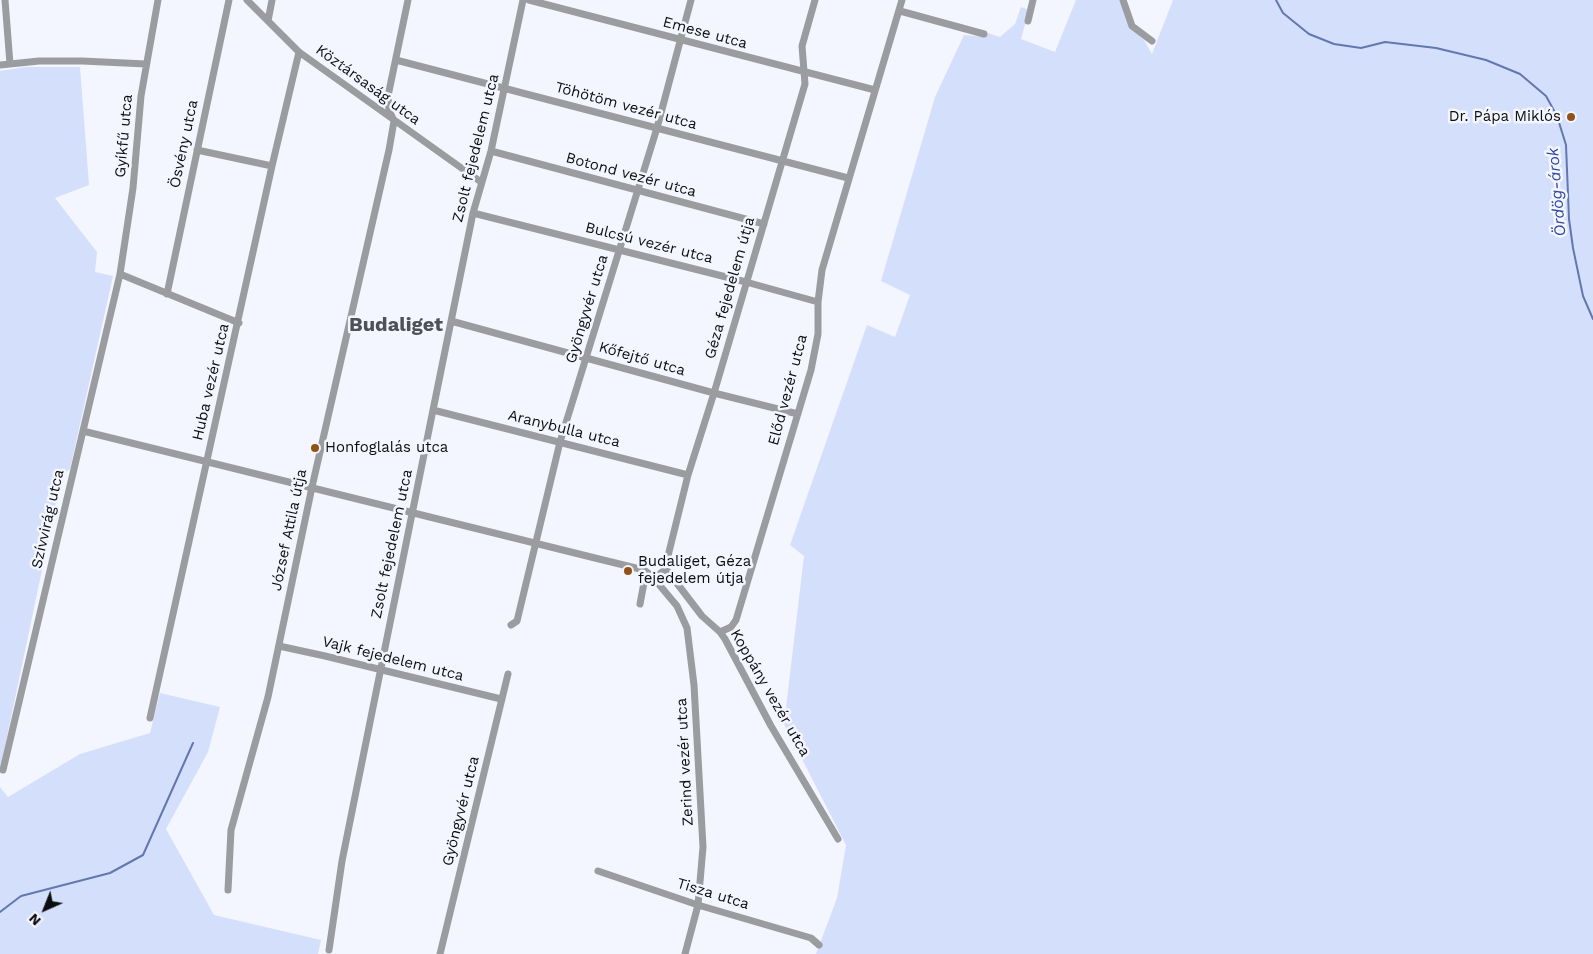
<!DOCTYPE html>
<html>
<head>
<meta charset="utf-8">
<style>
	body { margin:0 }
	#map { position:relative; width:1593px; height:954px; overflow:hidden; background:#f3f6fe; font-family:"Work Sans",sans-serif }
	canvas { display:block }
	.north { position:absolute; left:20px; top:884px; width:50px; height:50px; -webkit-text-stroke:4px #f3f6fe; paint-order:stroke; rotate:224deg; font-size:14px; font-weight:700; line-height:20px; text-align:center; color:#0c0d0f }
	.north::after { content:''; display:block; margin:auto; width:18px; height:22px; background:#0c0d0f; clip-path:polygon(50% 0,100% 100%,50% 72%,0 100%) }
</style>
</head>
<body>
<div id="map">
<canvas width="1593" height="954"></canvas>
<div class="north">N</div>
</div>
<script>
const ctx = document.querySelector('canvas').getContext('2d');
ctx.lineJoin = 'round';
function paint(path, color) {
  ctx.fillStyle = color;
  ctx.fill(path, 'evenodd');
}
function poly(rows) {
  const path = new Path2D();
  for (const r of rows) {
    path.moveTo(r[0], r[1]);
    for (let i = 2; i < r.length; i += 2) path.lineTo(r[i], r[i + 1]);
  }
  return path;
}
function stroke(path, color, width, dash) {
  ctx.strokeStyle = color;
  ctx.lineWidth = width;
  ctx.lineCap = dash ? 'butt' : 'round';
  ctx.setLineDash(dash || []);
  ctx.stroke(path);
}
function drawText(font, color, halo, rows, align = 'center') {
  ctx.font = font + ' "Work Sans",sans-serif';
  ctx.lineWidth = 5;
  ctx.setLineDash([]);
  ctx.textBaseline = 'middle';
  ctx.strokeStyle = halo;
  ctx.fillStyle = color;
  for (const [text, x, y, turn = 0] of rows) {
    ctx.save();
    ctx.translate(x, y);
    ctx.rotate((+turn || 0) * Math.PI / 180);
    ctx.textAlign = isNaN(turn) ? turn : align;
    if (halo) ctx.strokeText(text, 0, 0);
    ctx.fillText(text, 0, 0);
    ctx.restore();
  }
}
const green = poly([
	[1076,0,1123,0,1126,8,1152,54,1173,0,1593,0,1593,954,816,954,837,898,846,845,784,724,804,556,790,545,867,325,895,337,910,295,881,281,935,97,964,35,986,37,988,33,1000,37,1015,24,1021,7,1029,10,1021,39,1055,52],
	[26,67,80,67,89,185,55,198,97,252,95,272,113,276,70,469,60,476,55,508,0,770,0,71],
	[160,693,220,707,208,752,166,829,214,915,321,940,318,954,0,954,0,787,8,797,80,754,150,733]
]);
const stream = poly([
	[1276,0,1283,13,1309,34,1334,44,1361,48,1385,42,1436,48,1486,60,1520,74,1546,96,1557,116,1566,145,1569,219,1573,248,1583,296,1593,319],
	[0,912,21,896,110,873,143,855,193,743]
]);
const minor = poly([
	[5,0,10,64],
	[247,0,299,52,481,182],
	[529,0,875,90],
	[1123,0,1132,26,1152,41],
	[900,11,984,34],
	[268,21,272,0],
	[1028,21,1033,0],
	[396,60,848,178],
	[0,65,39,61,82,61,146,64],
	[197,150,272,166],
	[491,151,764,224],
	[473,213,746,282,818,302],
	[120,274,239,323],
	[167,294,229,0],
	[451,321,714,393,798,414],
	[433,410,688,475],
	[83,431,595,558,644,570,651,575,677,606,687,628,694,685,703,847,698,905,685,954],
	[666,569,667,560,688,475,714,393,805,84,802,46,815,0],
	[666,569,702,616,720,632,725,639,771,726,838,839],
	[654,578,666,569],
	[640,604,646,572],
	[511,625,517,621,560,442,657,128,691,0],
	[720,632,731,627,736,620,811,370,818,334,818,302,822,270,902,0],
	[279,646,325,656,501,699],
	[150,718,272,166,299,52],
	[3,770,120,274,133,188,141,96,158,0],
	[598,871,698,905,811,938,819,945],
	[228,890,231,830,268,697,312,487,389,150,394,121,389,110,388,96,408,0],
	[329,950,342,861,433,410,473,213,491,151,523,0],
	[440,954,508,674]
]);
const markers = [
	[1571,117,5,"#905217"],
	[315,448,5,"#905217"],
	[628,571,5,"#905217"]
];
const streetNames = [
	["Emese utca",705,33,15],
	["Köztársaság utca",368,85,36],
	["Töhötöm vezér utca",626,106,15],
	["Gyíkfű utca",124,136,-85],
	["Ösvény utca",184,144,-78],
	["Zsolt fejedelem utca",476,148,-76],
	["Botond vezér utca",631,175,15],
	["Bulcsú vezér utca",649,243,14],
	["Géza fejedelem útja",730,288,-74],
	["Gyöngyvér utca",587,309,-73],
	["Kőfejtő utca",642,359,16],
	["Huba vezér utca",211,382,-77],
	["Előd vezér utca",788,390,-75],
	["Aranybulla utca",564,429,14],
	["Szívvirág utca",48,519,-77],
	["József Attila útja",289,530,-78],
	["Zsolt fejedelem utca",392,544,-78],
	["Vajk fejedelem utca",393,659,14],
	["Koppány vezér utca",770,693,60],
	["Zerind vezér utca",685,762,-93],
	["Gyöngyvér utca",461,811,-76],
	["Tisza utca",713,894,17]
];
const poiNames = [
	["Dr. Pápa Miklós",1561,117,"right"],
	["Honfoglalás utca",325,448],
	["Budaliget, Géza",638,562],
	["fejedelem útja",638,579]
];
const waterNames = [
	["Ördög-árok",1557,192,-95]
];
const districtNames = [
	["Budaliget",396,325]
];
paint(green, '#d4dffc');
stroke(stream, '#6377af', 2);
stroke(minor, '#9b9c9f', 7);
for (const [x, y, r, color] of markers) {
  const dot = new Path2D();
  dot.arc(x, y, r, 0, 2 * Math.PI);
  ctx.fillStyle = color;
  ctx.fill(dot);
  stroke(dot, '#f3f6fe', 2);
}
drawText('15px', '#0c0d0f', '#f3f6fe', streetNames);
drawText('15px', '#0c0d0f', '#f3f6fe', poiNames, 'left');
drawText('italic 16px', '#3048a3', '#f3f6fe', waterNames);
drawText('bold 20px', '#4e5157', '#f3f6fe', districtNames);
</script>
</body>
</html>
